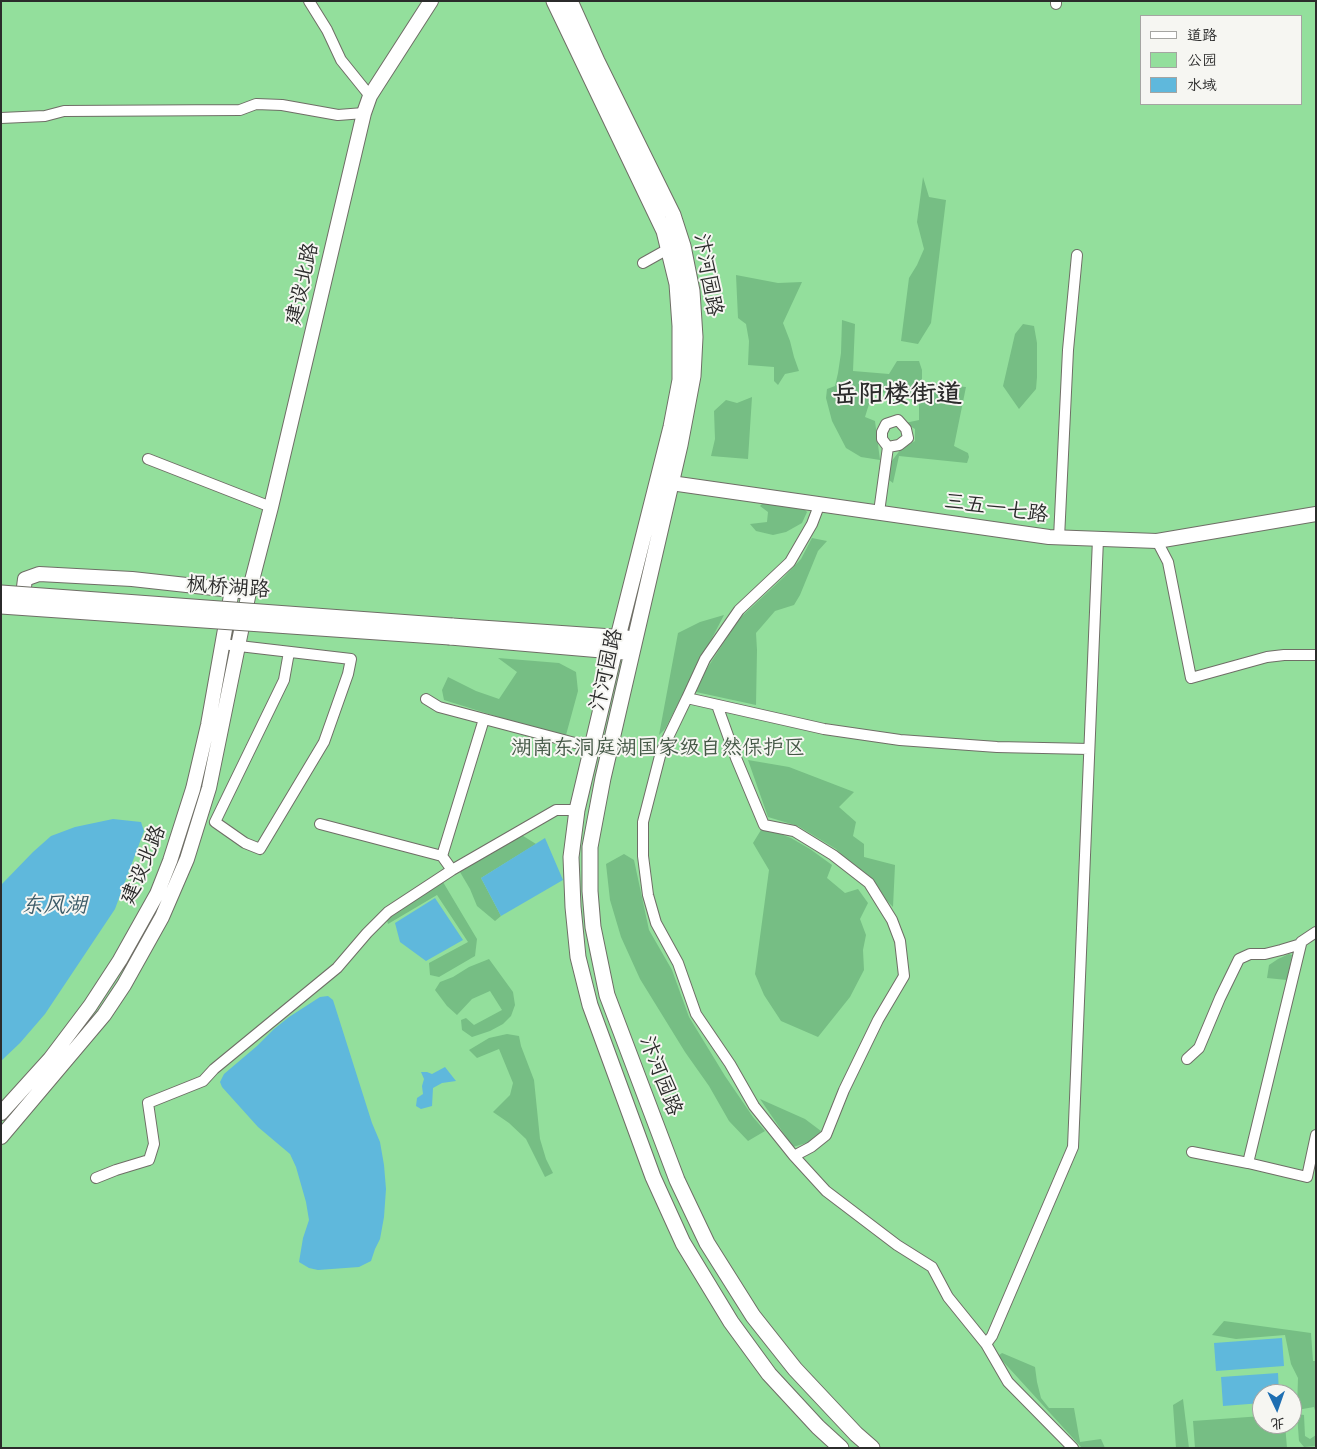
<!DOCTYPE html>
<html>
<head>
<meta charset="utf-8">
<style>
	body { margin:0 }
	#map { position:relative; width:1317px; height:1449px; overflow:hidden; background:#eeead5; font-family:Itim,"LXGW WenKai TC",sans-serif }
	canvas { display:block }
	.frame { position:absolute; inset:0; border:2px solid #2b2b2b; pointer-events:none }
	.legend { position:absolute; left:1140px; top:15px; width:162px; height:90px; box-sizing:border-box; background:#f6f6f2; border:1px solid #a5a5a2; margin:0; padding:6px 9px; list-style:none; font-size:15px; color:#2b2b2b }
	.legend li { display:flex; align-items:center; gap:10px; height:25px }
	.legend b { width:25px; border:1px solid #a5a5a2 }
	.north { position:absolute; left:1252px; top:1384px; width:50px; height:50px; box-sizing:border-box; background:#f6f6f2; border:1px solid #a5a5a2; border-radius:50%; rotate:177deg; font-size:14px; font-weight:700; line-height:20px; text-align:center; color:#2b2b2b }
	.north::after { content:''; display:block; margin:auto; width:18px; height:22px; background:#1f6fb2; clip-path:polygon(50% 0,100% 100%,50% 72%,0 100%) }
</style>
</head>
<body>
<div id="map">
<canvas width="1317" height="1449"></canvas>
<div class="frame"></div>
<ul class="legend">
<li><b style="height:6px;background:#fff"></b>道路</li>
<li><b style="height:14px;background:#93df9c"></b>公园</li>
<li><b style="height:14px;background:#5fb8dc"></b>水域</li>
</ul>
<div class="north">北</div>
</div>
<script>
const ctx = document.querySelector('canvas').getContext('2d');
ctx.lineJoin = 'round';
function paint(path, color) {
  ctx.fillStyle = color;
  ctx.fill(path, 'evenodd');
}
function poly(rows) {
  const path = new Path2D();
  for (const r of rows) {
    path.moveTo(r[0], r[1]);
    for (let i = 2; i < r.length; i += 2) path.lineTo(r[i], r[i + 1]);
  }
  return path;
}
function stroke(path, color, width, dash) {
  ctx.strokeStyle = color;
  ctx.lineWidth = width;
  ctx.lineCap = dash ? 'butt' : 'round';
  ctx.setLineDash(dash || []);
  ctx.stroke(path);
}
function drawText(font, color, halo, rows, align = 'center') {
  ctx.font = font + ' Itim,"LXGW WenKai TC",sans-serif';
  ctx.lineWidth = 4;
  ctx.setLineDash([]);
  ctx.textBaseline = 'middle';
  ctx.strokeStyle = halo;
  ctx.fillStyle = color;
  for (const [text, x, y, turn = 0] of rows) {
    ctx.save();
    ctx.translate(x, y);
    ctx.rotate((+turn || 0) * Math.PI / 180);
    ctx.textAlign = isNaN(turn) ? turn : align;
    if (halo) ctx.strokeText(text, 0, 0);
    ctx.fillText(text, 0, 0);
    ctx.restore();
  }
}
const green = poly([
	[1,1,1316,1,1316,1448,1,1448],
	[1141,16,1301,16,1301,104,1141,104],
	[1262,1394,1292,1394,1292,1424,1262,1424]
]);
const forest = poly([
	[923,177,929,197,946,200,931,323,918,344,901,341,909,278,917,265,924,249,917,222],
	[736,275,778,283,802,282,783,323,790,341,794,357,799,371,785,374,778,385,774,381,774,367,748,365,749,341,746,324,738,318],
	[842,320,855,324,853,371,889,374,897,361,919,361,922,370,922,383,966,387,954,446,968,453,969,457,967,463,899,456,893,483,889,480,891,462,901,449,915,441,915,429,905,423,919,420,919,398,873,391,865,417,875,421,880,460,861,457,846,448,832,421,826,398,827,389,835,386,838,373,841,353],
	[1023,324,1034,326,1037,343,1037,377,1036,389,1019,409,1003,386,1015,334],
	[752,397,748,459,711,456,715,439,714,411,726,400,737,403],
	[764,502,784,505,805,510,807,512,802,523,786,532,773,535,756,531,750,524,767,522,768,512,760,506],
	[812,538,827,541,818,551,800,595,794,605,775,611,756,633,757,650,756,705,696,692,706,670,739,619,784,577,801,559],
	[724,615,665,729,659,735,678,633,700,622],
	[498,658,559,663,576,672,578,691,566,735,521,724,444,700,442,690,448,677,476,691,499,699,517,672],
	[748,760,789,767,854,792,839,807,856,822,853,836,864,844,864,857,895,865,893,907,836,849,798,826,768,817],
	[761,830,775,832,791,838,810,849,832,865,827,878,845,893,858,889,868,903,860,919,866,935,863,950,864,970,850,997,818,1037,781,1021,764,995,755,974,769,870,753,843],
	[520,834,536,844,481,878,501,916,495,921,477,906,470,889,460,872,492,850],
	[624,854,634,860,649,930,672,970,689,1017,725,1076,753,1117,765,1131,748,1141,729,1121,709,1086,685,1052,640,979,621,937,610,900,606,864],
	[443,882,477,939,475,956,439,977,430,975,429,963,468,942,437,895,388,924,386,917],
	[1289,954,1292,955,1287,980,1267,978,1269,965,1278,959],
	[489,959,513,992,515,1005,511,1016,503,1024,490,1031,472,1037,462,1030,461,1020,466,1018,474,1025,502,1010,490,991,472,999,457,1015,447,1006,435,990,440,982,453,977,469,967],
	[507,1034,519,1036,521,1046,534,1080,540,1139,546,1159,553,1173,545,1177,526,1139,509,1123,493,1112,510,1095,513,1083,499,1049,477,1058,469,1050,489,1038],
	[760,1099,805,1119,821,1131,813,1141,793,1147],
	[1224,1321,1311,1333,1313,1361,1316,1361,1316,1414,1314,1407,1297,1410,1298,1378,1291,1364,1285,1335,1236,1339,1212,1335],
	[1002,1353,1035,1367,1037,1382,1041,1398,1049,1408,1074,1408,1080,1442,1101,1439,1105,1448,1082,1448,998,1356],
	[1183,1399,1189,1448,1176,1448,1173,1405],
	[1297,1414,1304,1415,1305,1436,1310,1439,1316,1435,1316,1446,1304,1447,1299,1441],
	[1262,1416,1262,1424,1285,1424,1287,1448,1195,1448,1193,1421]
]);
const water = poly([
	[113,819,141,822,144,831,115,909,45,1014,20,1043,1,1061,1,885,33,852,51,836,75,827],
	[545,838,563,880,501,916,481,878],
	[435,898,463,940,426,961,400,942,395,923],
	[328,996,333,1000,372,1123,380,1142,384,1165,386,1189,384,1217,380,1239,375,1249,371,1261,359,1267,318,1270,309,1268,299,1262,303,1238,309,1220,306,1202,296,1167,290,1154,258,1127,222,1087,220,1082,224,1074,257,1046,274,1029,289,1017,320,997],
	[445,1067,456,1081,442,1083,433,1088,432,1106,421,1109,416,1106,417,1098,423,1094,422,1086,424,1079,421,1072,427,1072,432,1074],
	[1282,1338,1284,1366,1216,1371,1214,1343],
	[1278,1373,1279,1394,1262,1394,1262,1403,1223,1406,1221,1377]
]);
const street = poly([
	[309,1,327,30,341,60,370,96],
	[1056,4,1056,1],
	[1,118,45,116,64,111,240,110,256,104,282,105,338,115,364,113],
	[643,263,668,249],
	[148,459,271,507],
	[820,503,812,524,790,562,739,610,705,659,687,698,824,729,900,740,997,747,1089,749],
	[879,512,888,447,882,439,882,432,886,424,898,420,906,429,908,438,899,445,888,447],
	[1059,538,1068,350,1077,255],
	[1157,541,1168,562,1191,678,1267,657,1284,655,1316,655],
	[222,644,351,659,348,674,324,742,260,849,245,843,215,822,284,680,289,652],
	[687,698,661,752,643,822,643,856,648,895,656,923,678,963,696,1014,730,1064,754,1106,794,1156,826,1191,897,1245,932,1267,948,1297,986,1344,1008,1382,1073,1448],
	[426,699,439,707,575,743],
	[717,705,736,758,764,825,794,831,833,855,869,883,892,920,900,941,904,976,878,1020,844,1090,826,1135,811,1147,794,1156],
	[320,824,442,856],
	[452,870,442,856,484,719],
	[1187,1059,1199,1048,1220,998,1239,959,1250,954,1265,954,1281,950,1301,944],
	[1192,1152,1248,1163,1307,1177,1316,1135],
	[1248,1163,1301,944,1301,942,1316,932],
	[96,1178,116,1170,149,1160,154,1144,148,1103,203,1081,214,1069,337,968,367,933,388,912,452,870,556,810,577,810],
	[986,1344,992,1336,1073,1147,1098,539]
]);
const secondary = poly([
	[671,483,1049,537,1157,541,1316,514],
	[23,595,25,579,39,574,132,579,241,591],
	[1,1113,50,1059,90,1006,120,960,157,894,170,861,193,789,208,725,232,590],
	[1,1137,104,1015,124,985,162,917,187,859,209,788,249,592,271,507,364,113,370,96,377,85,431,1]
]);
const primary = poly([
	[554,1,664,231,677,284,680,326,680,380,671,427,618,637,577,810,571,857,573,907,578,957,590,1005,653,1177,683,1243,731,1322,769,1374,818,1427,841,1448],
	[570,1,597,61,673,215,683,246,692,291,695,337,693,376,680,445,603,778,590,847,590,891,593,927,607,995,677,1180,707,1243,753,1316,795,1369,856,1434,872,1448],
	[452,626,627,638],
	[450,637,625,652]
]);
const primaryBridge = poly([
	[1,593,452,626],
	[1,606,450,637]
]);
const streetNames = [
	["汴河园路",707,275,80],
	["建设北路",303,284,-77],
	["三五一七路",996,509,8],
	["枫桥湖路",228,588,4],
	["汴河园路",607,670,-77],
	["建设北路",144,865,-67],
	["汴河园路",660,1076,69]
];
const parkNames = [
	["湖南东洞庭湖国家级自然保护区",658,749]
];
const waterNames = [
	["东风湖",54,906]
];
const districtNames = [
	["岳阳楼街道",897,395]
];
paint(green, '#93df9c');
paint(forest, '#76be84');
paint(water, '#5fb8dc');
stroke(street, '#6f6e66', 12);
stroke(secondary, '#6f6e66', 16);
stroke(primary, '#6f6e66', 17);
stroke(street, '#fff', 10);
stroke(secondary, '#fff', 14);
stroke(primary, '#fff', 15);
stroke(primaryBridge, '#6f6e66', 17, []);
stroke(primaryBridge, '#fff', 15);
drawText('21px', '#2b2b2b', '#f6f6f2', streetNames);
drawText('21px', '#455847', '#f6f6f2', parkNames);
drawText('italic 22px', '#3d5c69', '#f6f6f2', waterNames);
drawText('bold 26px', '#2b2b2b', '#f6f6f2', districtNames);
</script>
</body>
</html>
